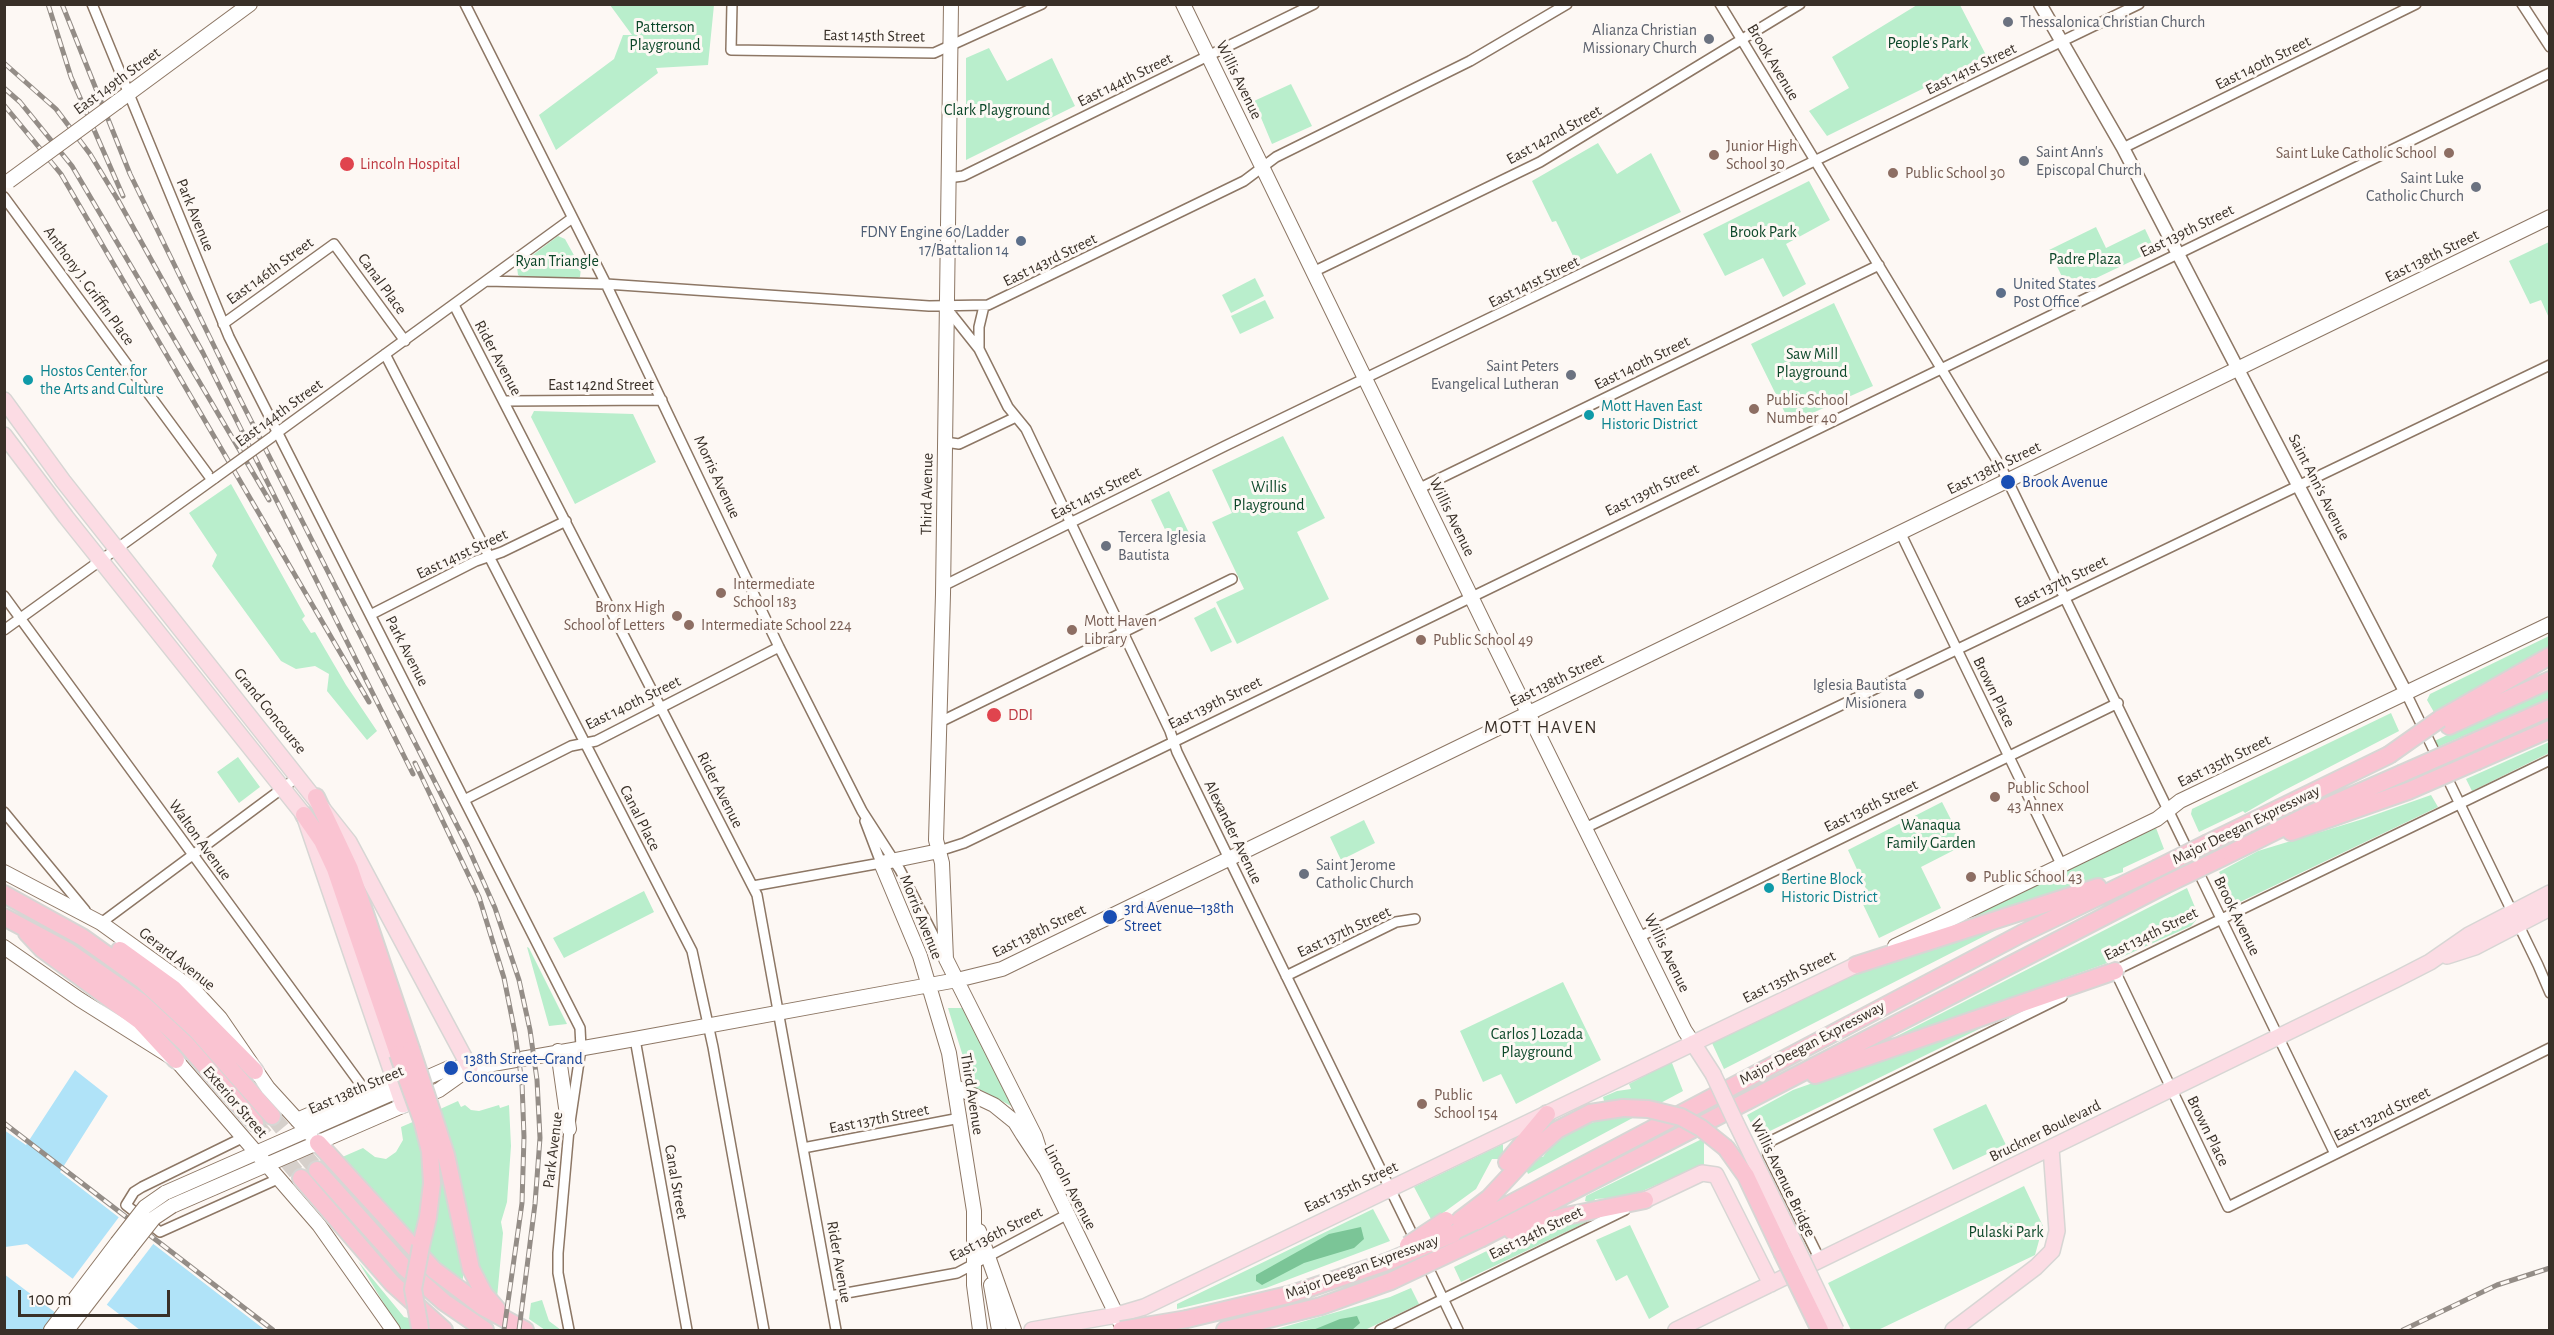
<!DOCTYPE html>
<html>
<head>
<meta charset="utf-8">
<style>
	body { margin:0 }
	#map { position:relative; width:2554px; height:1335px; overflow:hidden; background:#fdf8f4; font-family:"Alegreya Sans",sans-serif }
	canvas { display:block }
	.frame { position:absolute; inset:0; border:6px solid #393028; pointer-events:none }
	.scale { position:absolute; left:18px; top:1290px; width:152px; height:27px; box-sizing:border-box; border:3px solid #393028; border-top:0; padding-left:8px; font-size:18px; line-height:21px; white-space:nowrap; color:#393028; -webkit-text-stroke:4px #fdf8f4; paint-order:stroke }
</style>
</head>
<body>
<div id="map">
<canvas width="2554" height="1335"></canvas>
<div class="frame"></div>
<div class="scale">100 m</div>
</div>
<script>
const ctx = document.querySelector('canvas').getContext('2d');
ctx.lineJoin = 'round';
function paint(path, color) {
  ctx.fillStyle = color;
  ctx.fill(path, 'evenodd');
}
function poly(rows) {
  const path = new Path2D();
  for (const r of rows) {
    path.moveTo(r[0], r[1]);
    for (let i = 2; i < r.length; i += 2) path.lineTo(r[i], r[i + 1]);
  }
  return path;
}
function stroke(path, color, width, dash) {
  ctx.strokeStyle = color;
  ctx.lineWidth = width;
  ctx.lineCap = dash ? 'butt' : 'round';
  ctx.setLineDash(dash || []);
  ctx.stroke(path);
}
function drawText(font, color, halo, rows, align = 'center') {
  ctx.font = font + ' "Alegreya Sans",sans-serif';
  ctx.lineWidth = 6;
  ctx.setLineDash([]);
  ctx.textBaseline = 'middle';
  ctx.strokeStyle = halo;
  ctx.fillStyle = color;
  for (const [text, x, y, turn = 0] of rows) {
    ctx.save();
    ctx.translate(x, y);
    ctx.rotate((+turn || 0) * Math.PI / 180);
    ctx.textAlign = isNaN(turn) ? turn : align;
    if (halo) ctx.strokeText(text, 0, 0);
    ctx.fillText(text, 0, 0);
    ctx.restore();
  }
}
const green = poly([
	[610,5,714,5,708,65,656,68,658,73,556,150,539,115,614,59,623,35,632,35],
	[1917,5,1960,5,1987,57,1827,136,1809,111,1849,88,1832,57],
	[989,48,1007,81,1052,58,1075,106,966,160,966,58],
	[1291,84,1312,126,1272,144,1254,101],
	[1598,143,1617,174,1651,153,1681,212,1576,262,1556,221,1552,222,1532,181],
	[1809,181,1830,220,1786,244,1806,284,1783,297,1763,258,1725,276,1703,234],
	[2096,227,2106,248,2145,229,2155,250,2069,291,2049,250],
	[558,236,565,239,581,268,580,277,575,279,523,278,518,275,517,267],
	[2549,242,2549,318,2541,300,2530,304,2509,261],
	[1255,278,1264,296,1231,313,1222,295],
	[1265,300,1274,318,1240,334,1231,316],
	[1834,303,1873,386,1790,423,1751,344],
	[534,411,633,414,656,462,575,504,531,417],
	[1283,436,1325,518,1297,532,1329,599,1237,644,1216,602,1244,589,1212,522,1232,513,1212,470],
	[231,484,305,616,302,619,311,633,315,632,346,685,377,731,367,740,327,691,329,674,315,666,296,669,281,661,212,566,217,555,189,513],
	[1169,491,1189,533,1171,542,1151,500],
	[1215,607,1232,642,1211,652,1194,618],
	[2549,636,2549,648,2435,714,2427,700,2430,694],
	[2549,687,2549,699,2429,751,2426,745],
	[2391,713,2399,731,2283,791,2245,813,2243,811,2199,832,2191,814,2192,809],
	[2549,742,2549,753,2472,791,2466,779],
	[238,757,260,787,239,803,217,772],
	[2431,795,2438,807,2236,904,2219,872,2258,851,2363,819],
	[1942,802,1964,845,1921,867,1941,908,1879,938,1860,898,1868,893,1848,850],
	[1364,820,1375,843,1341,860,1330,837],
	[2156,828,2164,849,2123,868,2123,872,2011,909,1959,922],
	[2187,888,2199,917,2191,926,2113,961,1898,1038,1897,1036],
	[644,891,654,912,564,958,553,938],
	[2006,925,1724,1069,1712,1043,1894,955],
	[527,947,529,948,567,1024,549,1026],
	[1563,982,1601,1060,1516,1104,1501,1074,1483,1082,1460,1031],
	[948,1008,964,1008,1013,1107,983,1091,973,1089],
	[2016,1011,1770,1131,1766,1138,1752,1125,1747,1115,1793,1090],
	[1669,1063,1672,1063,1683,1091,1528,1174,1526,1169,1538,1155,1543,1157,1551,1145,1566,1133,1599,1120,1636,1115,1637,1100,1604,1101,1603,1097,1617,1091,1631,1089,1629,1084],
	[458,1101,461,1107,465,1105,471,1110,479,1111,499,1105,500,1108,509,1105,511,1146,507,1202,501,1222,503,1233,497,1298,487,1288,476,1267,438,1110],
	[1986,1104,2006,1145,1953,1170,1933,1129],
	[415,1121,426,1166,421,1214,413,1240,340,1158,363,1148,375,1157,386,1159,396,1152,403,1140,401,1127],
	[1704,1138,1704,1164,1629,1197,1595,1199,1594,1204,1585,1201,1586,1196],
	[1503,1144,1503,1153,1498,1159,1492,1159,1476,1189,1432,1221,1414,1187],
	[439,1156,463,1266,463,1279,456,1277,427,1253,438,1198],
	[2024,1186,2043,1226,2035,1255,1878,1330,1851,1330,1828,1283],
	[1373,1209,1390,1241,1266,1288,1177,1309,1177,1304],
	[1591,1216,1593,1219,1461,1282,1454,1267,1503,1243,1551,1225],
	[1630,1225,1669,1307,1649,1319,1627,1275,1616,1281,1596,1240],
	[358,1261,404,1317,409,1318,412,1330,400,1330],
	[1411,1288,1419,1304,1365,1330,1273,1330,1390,1297],
	[542,1300,549,1321,561,1330,545,1330,529,1319,531,1303]
]);
const forest = poly([
	[1361,1227,1364,1239,1354,1248,1304,1263,1262,1285,1256,1281,1256,1275,1329,1234],
	[1357,1316,1360,1323,1352,1330,1313,1330,1340,1319]
]);
const water = poly([
	[75,1070,108,1096,60,1172,265,1330,140,1330,27,1244,5,1247,4,1130,26,1145],
	[4,1274,48,1307,78,1330,5,1330]
]);
const pier = poly([
	[119,1217,154,1243,105,1307,71,1281]
]);
const motorwayTunnel = poly([
	[272,1116,317,1170],
	[255,1123,301,1178]
]);
const minor = poly([
	[92,4,229,337,580,1028,581,1048,569,1129,558,1253,558,1273,569,1330],
	[465,4,606,284,779,647,862,811,900,870,944,956],
	[732,4,731,50,934,53,1042,4],
	[1720,4,2001,467,2190,855],
	[2522,4,2550,47],
	[2123,148,2416,4],
	[947,178,963,176,1314,4],
	[4,197,212,480],
	[1313,272,1540,162,1800,4],
	[487,281,606,284,929,306,988,305,1244,181,1276,157,1470,61,1567,4],
	[454,305,757,895,836,1330],
	[948,310,979,349,1008,407,1026,429,1170,731,1177,752,1416,1242],
	[223,324,334,244,405,341],
	[979,349,979,327,984,306],
	[385,354,692,951,713,1047,764,1330],
	[504,401,662,400],
	[274,435,571,219],
	[945,442,959,444,1016,417],
	[1418,489,1879,265],
	[1900,532,2062,866],
	[943,586,1225,446,2139,4],
	[4,596,367,1093],
	[372,614,476,561,502,552,566,521],
	[4,630,215,478],
	[2406,693,2538,965,2550,993],
	[940,722,1232,579],
	[466,799,571,746,596,741,779,647],
	[4,812,85,910],
	[1585,828,2550,365],
	[939,851,964,843,1157,750,2550,73],
	[2196,867,2335,1154],
	[753,886,881,863,865,821],
	[98,920,101,923,299,776],
	[1639,937,2118,703],
	[2115,971,2228,1207,2550,1048],
	[2112,972,2550,760],
	[1286,976,1396,922,1415,919],
	[635,1039,687,1330],
	[244,1137,142,1187,134,1192,126,1205,160,1232,280,1178],
	[803,1148,960,1118],
	[1820,1260,1768,1155,1767,1148,1771,1141,2062,997],
	[1426,1263,1458,1330],
	[830,1296,957,1273,1068,1214],
	[1380,1330,1625,1210]
]);
const tertiary = poly([
	[2040,4,2123,148,2406,693]
]);
const secondary = poly([
	[951,4,943,594,936,840,942,863,946,959,1035,1136,1046,1170],
	[1183,4,1497,650,1685,1031,1693,1043],
	[117,102,250,4],
	[939,851,881,863,920,956,949,1053,974,1211,974,1285,980,1330],
	[4,872,101,923,194,990,220,1018,268,1088,310,1134],
	[1895,946,2157,819,2180,801,2550,624],
	[4,947,79,999,176,1060,319,1225,393,1330],
	[558,1051,569,1129],
	[956,1087,994,1105,1015,1122,1023,1135,1046,1170,1121,1324],
	[297,1120,403,1074],
	[165,1193,449,1068,470,1068,635,1039,957,980,1002,969,2550,217],
	[172,1206,439,1090,470,1068],
	[979,1231,1014,1330],
	[991,1285,999,1330],
	[51,1330,117,1243],
	[67,1330,128,1251]
]);
const primary = poly([
	[4,400,63,481,349,842,470,1068],
	[4,435,66,517,304,815,403,1105],
	[2447,956,2475,947,2550,908],
	[1693,1043,1713,1074],
	[1736,1123,1796,1246],
	[1645,1200,1702,1173,1716,1175,1771,1284],
	[1032,1330,1117,1315,1144,1307,1856,965],
	[1676,1330,2395,980,2430,962,2469,935,2550,893],
	[1953,1330,2036,1267,2052,1251,2057,1231,2051,1148]
]);
const motorway = poly([
	[2440,719,2550,656],
	[2449,726,2550,680],
	[2467,745,2550,708],
	[2477,761,2550,729],
	[316,797,350,869,411,1049],
	[304,815,322,841,335,869,398,1054],
	[2291,832,2408,791],
	[2208,843,2389,755],
	[2217,860,2312,813,2401,774],
	[4,894,82,937,142,980,197,1031,272,1116],
	[4,917,68,951,141,1002,186,1044,255,1123],
	[27,933,42,949,140,1021,176,1060],
	[120,950,174,989,255,1071],
	[1856,965,2098,887],
	[1815,1075,2115,971],
	[433,1115,446,1155,471,1269,484,1294,497,1309],
	[318,1143,434,1270,483,1307,525,1330],
	[1726,1148,1746,1176,1782,1252],
	[1507,1162,1547,1114],
	[317,1170,404,1267,444,1302,485,1330],
	[301,1178,392,1283,444,1330],
	[1460,1220,1489,1198,1529,1155,1557,1130,1590,1113,1623,1108],
	[1512,1231,1566,1216,1645,1200],
	[1453,1234,2021,934,2156,869],
	[1482,1238,2165,885],
	[421,1246,428,1217,432,1183,430,1151,422,1120],
	[1187,1319,1292,1294,1390,1261],
	[1225,1330,1321,1306,1391,1281]
]);
const rail = poly([
	[48,4,71,77,123,196],
	[62,4,130,174,239,397,467,845,495,908,519,980,530,1030,537,1080,540,1138,535,1204,519,1330],
	[4,63,56,109,90,154,118,200,203,353,413,774],
	[4,88,20,102,72,166,269,500],
	[4,105,61,174,369,702],
	[415,763,479,897,504,978,515,1033,522,1083,524,1137,522,1203,504,1330],
	[4,1123,273,1330],
	[2403,1330,2497,1285,2550,1268]
]);
const minorBridge = poly([
	[215,478,272,437]
]);
const secondaryBridge = poly([
	[9,181,117,102],
	[117,1243,145,1207,165,1193],
	[128,1251,154,1218,172,1206]
]);
const primaryBridge = poly([
	[1713,1074,1736,1123],
	[1796,1246,1836,1330]
]);
const motorwayBridge = poly([
	[2389,755,2440,719],
	[2401,774,2467,745],
	[2408,791,2477,761],
	[2156,869,2208,843],
	[2165,885,2217,860],
	[411,1049,433,1115],
	[398,1054,422,1120],
	[1623,1108,1648,1109,1681,1117,1701,1128,1726,1148],
	[1408,1245,1446,1220],
	[1782,1252,1820,1330],
	[1390,1261,1453,1234],
	[1391,1281,1482,1238],
	[420,1328,413,1289,421,1246],
	[1121,1330,1187,1319]
]);
const markers = [
	[2008,22,6,"#6b7280"],
	[1709,39,6,"#6b7280"],
	[2449,153,6,"#8d6e63"],
	[1714,155,6,"#8d6e63"],
	[2024,161,6,"#6b7280"],
	[347,164,8,"#e0444e"],
	[1893,173,6,"#8d6e63"],
	[2476,187,6,"#6b7280"],
	[1021,241,6,"#5c6f8a"],
	[2001,293,6,"#5c6f8a"],
	[1571,375,6,"#6b7280"],
	[28,380,6,"#0f9aa8"],
	[1754,409,6,"#8d6e63"],
	[1589,415,6,"#0f9aa8"],
	[2008,482,8,"#1a4fb4"],
	[1106,546,6,"#6b7280"],
	[721,593,6,"#8d6e63"],
	[677,616,6,"#8d6e63"],
	[689,625,6,"#8d6e63"],
	[1072,630,6,"#8d6e63"],
	[1421,640,6,"#8d6e63"],
	[1919,694,6,"#6b7280"],
	[994,715,8,"#e0444e"],
	[1995,797,6,"#8d6e63"],
	[1304,874,6,"#6b7280"],
	[1971,877,6,"#8d6e63"],
	[1769,888,6,"#0f9aa8"],
	[1110,917,8,"#1a4fb4"],
	[451,1068,8,"#1a4fb4"],
	[1422,1104,6,"#8d6e63"]
];
const worshipNames = [
	["Thessalonica Christian Church",2020,22],
	["Alianza Christian",1697,30,"right"],
	["Missionary Church",1697,48,"right"],
	["Saint Ann's",2036,152],
	["Episcopal Church",2036,170],
	["Saint Luke",2464,178,"right"],
	["Catholic Church",2464,196,"right"],
	["Saint Peters",1559,366,"right"],
	["Evangelical Lutheran",1559,384,"right"],
	["Tercera Iglesia",1118,537],
	["Bautista",1118,555],
	["Iglesia Bautista",1907,685,"right"],
	["Misionera",1907,703,"right"],
	["Saint Jerome",1316,865],
	["Catholic Church",1316,883]
];
const parkNames = [
	["Patterson",665,27],
	["Playground",665,45],
	["People's Park",1928,43],
	["Clark Playground",997,110],
	["Brook Park",1763,232],
	["Padre Plaza",2085,259],
	["Ryan Triangle",557,261],
	["Saw Mill",1812,354],
	["Playground",1812,372],
	["Willis",1269,487],
	["Playground",1269,505],
	["Wanaqua",1931,825],
	["Family Garden",1931,843],
	["Carlos J Lozada",1537,1034],
	["Playground",1537,1052],
	["Pulaski Park",2006,1232]
];
const streetNames = [
	["East 145th Street",874,36,1],
	["Brook Avenue",1773,62,59],
	["East 140th Street",2263,63,-26],
	["East 141st Street",1971,69,-26],
	["East 144th Street",1125,80,-26],
	["Willis Avenue",1239,80,64],
	["East 149th Street",117,81,-36],
	["East 142nd Street",1554,135,-29],
	["Park Avenue",195,215,68],
	["East 139th Street",2187,231,-26],
	["East 138th Street",2432,256,-26],
	["East 143rd Street",1050,260,-26],
	["East 146th Street",270,271,-36],
	["East 141st Street",1534,282,-26],
	["Canal Place",382,284,54],
	["Anthony J. Griffin Place",89,286,54],
	["Rider Avenue",498,358,62],
	["East 140th Street",1642,363,-26],
	["East 142nd Street",601,385],
	["East 144th Street",279,413,-36],
	["East 138th Street",1994,468,-26],
	["Morris Avenue",717,477,65],
	["Saint Ann's Avenue",2319,487,63],
	["East 139th Street",1652,490,-26],
	["East 141st Street",1096,493,-27],
	["Third Avenue",927,494,-89],
	["Willis Avenue",1452,517,64],
	["East 141st Street",462,554,-25],
	["East 137th Street",2061,582,-26],
	["Park Avenue",407,651,63],
	["East 138th Street",1557,680,-26],
	["Brown Place",1994,692,64],
	["East 140th Street",633,703,-26],
	["East 139th Street",1215,703,-26],
	["Grand Concourse",270,711,51],
	["East 135th Street",2224,761,-26],
	["Rider Avenue",720,790,63],
	["East 136th Street",1871,806,-26],
	["Canal Place",640,818,63],
	["Major Deegan Expressway",2246,825,-26],
	["Alexander Avenue",1233,832,64],
	["Walton Avenue",200,840,54],
	["Brook Avenue",2237,916,64],
	["Morris Avenue",921,917,68],
	["East 138th Street",1039,931,-26],
	["East 137th Street",1344,932,-25],
	["East 134th Street",2151,934,-26],
	["Willis Avenue",1667,953,64],
	["Gerard Avenue",177,959,38],
	["East 135th Street",1789,977,-26],
	["Major Deegan Expressway",1812,1043,-28],
	["East 138th Street",356,1090,-23],
	["Third Avenue",972,1094,81],
	["Exterior Street",235,1102,49],
	["East 132nd Street",2382,1114,-26],
	["East 137th Street",879,1119,-11],
	["Bruckner Boulevard",2045,1131,-26],
	["Brown Place",2208,1131,64],
	["Park Avenue",553,1150,-83],
	["Willis Avenue Bridge",1783,1178,64],
	["Canal Street",676,1182,80],
	["Lincoln Avenue",1070,1187,62],
	["East 135th Street",1351,1187,-25],
	["East 134th Street",1536,1233,-26],
	["East 136th Street",996,1234,-27],
	["Rider Avenue",839,1262,80],
	["Major Deegan Expressway",1362,1267,-20]
];
const educationNames = [
	["Junior High",1726,146],
	["School 30",1726,164],
	["Saint Luke Catholic School",2437,153,"right"],
	["Public School 30",1905,173],
	["Public School",1766,400],
	["Number 40",1766,418],
	["Intermediate",733,584],
	["School 183",733,602],
	["Bronx High",665,607,"right"],
	["School of Letters",665,625,"right"],
	["Mott Haven",1084,621],
	["Library",1084,639],
	["Intermediate School 224",701,625],
	["Public School 49",1433,640],
	["Public School",2007,788],
	["43 Annex",2007,806],
	["Public School 43",1983,877],
	["Public",1434,1095],
	["School 154",1434,1113]
];
const healthNames = [
	["Lincoln Hospital",360,164],
	["DDI",1008,715]
];
const serviceNames = [
	["FDNY Engine 60/Ladder",1009,232],
	["17/Battalion 14",1009,250],
	["United States",2013,284,"left"],
	["Post Office",2013,302,"left"]
];
const cultureNames = [
	["Hostos Center for",40,371],
	["the Arts and Culture",40,389],
	["Mott Haven East",1601,406],
	["Historic District",1601,424],
	["Bertine Block",1781,879],
	["Historic District",1781,897]
];
const transitNames = [
	["Brook Avenue",2022,482],
	["3rd Avenue–138th",1124,908],
	["Street",1124,926],
	["138th Street–Grand",464,1059],
	["Concourse",464,1077]
];
const neighbourhoodNames = [
	["MOTT HAVEN",1541,728]
];
paint(green, '#b9eecc');
paint(forest, '#7bc597');
paint(water, '#b0e3f8');
paint(pier, '#fdf8f4');
stroke(motorwayTunnel, '#d6d0cb', 16, [16, 8]);
stroke(minor, '#8d7765', 12);
stroke(tertiary, '#8d7765', 15);
stroke(secondary, '#8d7765', 16);
stroke(primary, '#d7d6d4', 18);
stroke(motorway, '#d7d6d4', 20);
stroke(minor, '#fff', 9);
stroke(tertiary, '#fff', 12);
stroke(secondary, '#fff', 14);
stroke(primary, '#fcdce4', 15);
stroke(motorway, '#fac4d2', 16);
stroke(rail, '#948d87', 5);
stroke(rail, '#fdf8f4', 3, [9]);
stroke(minorBridge, '#8d7765', 12, []);
stroke(secondaryBridge, '#8d7765', 16, []);
stroke(primaryBridge, '#d7d6d4', 18, []);
stroke(motorwayBridge, '#d7d6d4', 20, []);
stroke(minorBridge, '#fff', 9);
stroke(secondaryBridge, '#fff', 14);
stroke(primaryBridge, '#fcdce4', 15);
stroke(motorwayBridge, '#fac4d2', 16);
for (const [x, y, r, color] of markers) {
  const dot = new Path2D();
  dot.arc(x, y, r, 0, 2 * Math.PI);
  ctx.fillStyle = color;
  ctx.fill(dot);
  stroke(dot, '#fdf8f4', 2);
}
drawText('16px', '#5b616d', '#fdf8f4', worshipNames, 'left');
drawText('16px', '#0c4729', '#fdf8f4', parkNames);
drawText('16px', '#393028', '#fdf8f4', streetNames);
drawText('16px', '#785e54', '#fdf8f4', educationNames, 'left');
drawText('16px', '#be3a42', '#fdf8f4', healthNames, 'left');
drawText('16px', '#4e5e75', '#fdf8f4', serviceNames, 'right');
drawText('16px', '#0d838f', '#fdf8f4', cultureNames, 'left');
drawText('16px', '#164399', '#fdf8f4', transitNames, 'left');
ctx.letterSpacing = '1.5px';
drawText('18px', '#393028', '#fdf8f4', neighbourhoodNames);
ctx.letterSpacing = '0px';
</script>
</body>
</html>
